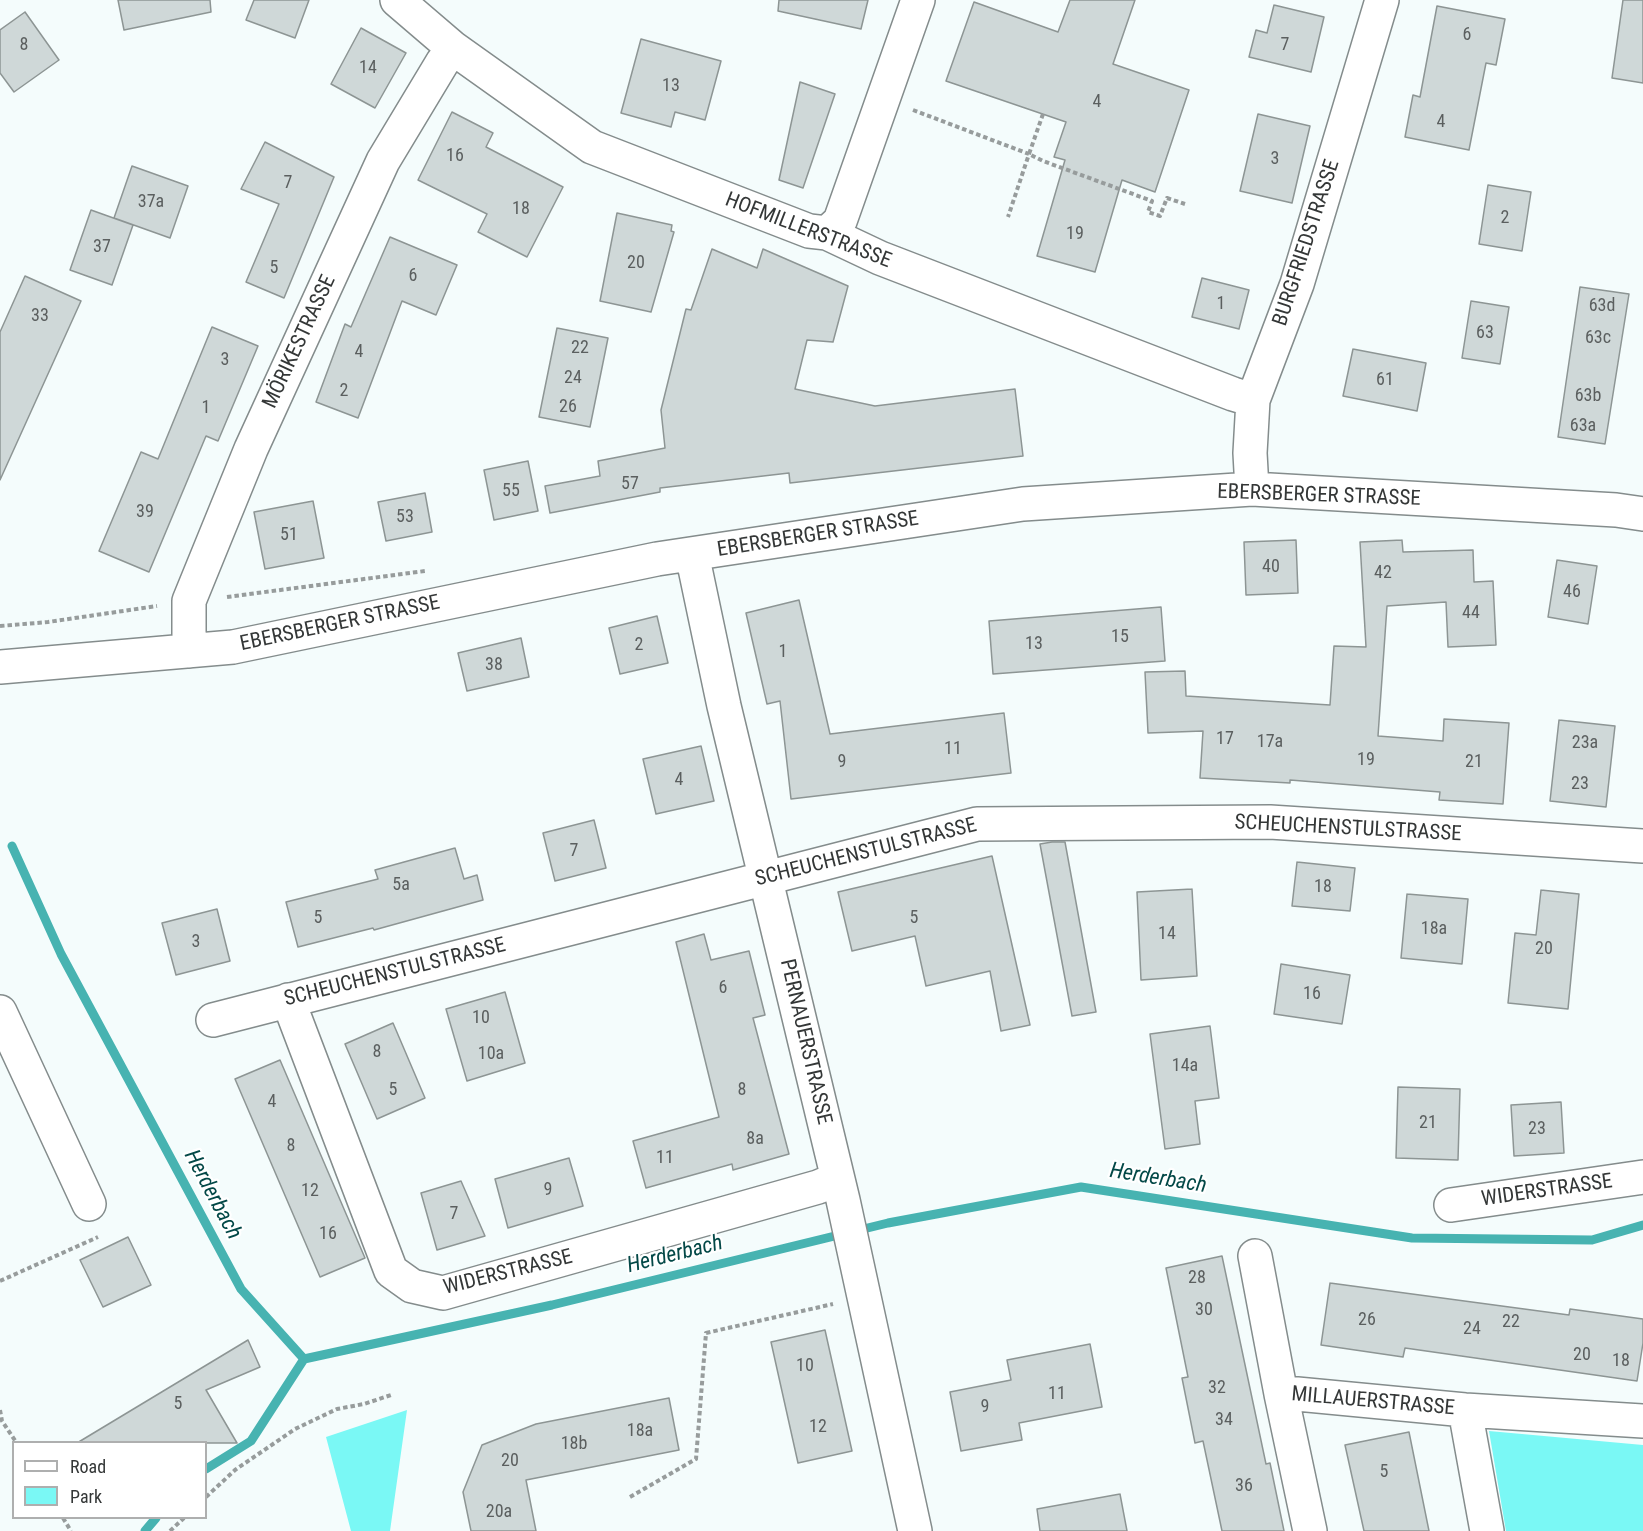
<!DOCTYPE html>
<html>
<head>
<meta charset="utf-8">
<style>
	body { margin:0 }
	#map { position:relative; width:1643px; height:1531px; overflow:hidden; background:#f4fcfc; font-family:"Roboto Condensed",sans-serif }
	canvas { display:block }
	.legend { position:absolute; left:12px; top:1441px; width:195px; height:78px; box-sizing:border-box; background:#fff; border:2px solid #aeafaf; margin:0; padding:8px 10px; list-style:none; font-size:18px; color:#343737 }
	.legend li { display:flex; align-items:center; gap:12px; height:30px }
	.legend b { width:30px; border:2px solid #aeafaf }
</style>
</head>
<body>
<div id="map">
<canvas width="1643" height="1531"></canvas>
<ul class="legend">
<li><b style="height:8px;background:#fff"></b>Road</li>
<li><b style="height:16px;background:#7af8f5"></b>Park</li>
</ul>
</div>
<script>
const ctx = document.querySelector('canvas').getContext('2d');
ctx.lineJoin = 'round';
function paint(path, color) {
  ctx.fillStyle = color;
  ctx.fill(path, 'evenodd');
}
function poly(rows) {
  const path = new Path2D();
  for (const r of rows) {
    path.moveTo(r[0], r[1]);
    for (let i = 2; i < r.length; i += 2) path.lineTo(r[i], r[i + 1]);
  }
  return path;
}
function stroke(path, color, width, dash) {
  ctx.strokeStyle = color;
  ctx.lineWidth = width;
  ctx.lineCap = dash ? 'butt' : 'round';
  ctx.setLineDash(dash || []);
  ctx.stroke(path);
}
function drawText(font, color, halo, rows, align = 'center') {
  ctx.font = font + ' "Roboto Condensed",sans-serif';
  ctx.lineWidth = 4.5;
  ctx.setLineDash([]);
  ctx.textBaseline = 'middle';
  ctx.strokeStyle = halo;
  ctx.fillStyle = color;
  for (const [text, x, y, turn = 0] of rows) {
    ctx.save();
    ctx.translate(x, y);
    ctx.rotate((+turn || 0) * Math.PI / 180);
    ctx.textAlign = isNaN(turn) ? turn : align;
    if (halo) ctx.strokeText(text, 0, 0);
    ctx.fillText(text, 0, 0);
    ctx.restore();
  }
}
const green = poly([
	[407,1410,390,1531,351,1531,326,1437],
	[1489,1431,1643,1445,1643,1531,1506,1531]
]);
const stream = poly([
	[12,846,61,954,241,1289,304,1359,552,1305,888,1223,1081,1187,1412,1238,1592,1240,1643,1225],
	[206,1469,251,1441,304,1359],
	[145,1531,156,1518]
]);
const building = poly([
	[118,0,210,0,211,12,124,30,118,0],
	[254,0,309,0,295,38,246,20,254,0],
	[779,0,868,0,861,29,778,11,779,0],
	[1070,0,1135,0,1113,64,1189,90,1155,192,1122,180,1095,272,1037,256,1065,160,1054,157,1066,122,946,81,974,2,1058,32,1070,0],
	[1623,0,1643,0,1643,83,1612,78,1623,0],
	[1274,5,1324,17,1311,72,1249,57,1256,30,1267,33,1274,5],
	[1437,6,1505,19,1496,65,1486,63,1469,150,1405,137,1413,95,1420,97,1437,6],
	[25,12,59,60,14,92,0,73,0,30,25,12],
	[361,28,406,53,375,108,331,84,361,28],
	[641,39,721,61,705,120,675,112,671,127,621,113,641,39],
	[800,82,835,94,803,188,779,180,800,82],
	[452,112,493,133,486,147,563,187,527,257,478,232,487,214,418,180,452,112],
	[1258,114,1310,126,1292,203,1240,191,1258,114],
	[265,142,334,177,284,298,246,282,279,204,241,189,265,142],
	[132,166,188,186,170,238,114,218,132,166],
	[1488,185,1531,192,1522,251,1479,244,1488,185],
	[91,210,133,225,112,285,70,270,91,210],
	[617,213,672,225,671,231,674,232,651,312,600,301,617,213],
	[390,237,457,265,436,315,402,301,358,418,316,402,345,324,351,327,390,237],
	[712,249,757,268,763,249,848,286,833,342,807,340,795,389,875,406,1015,389,1023,456,790,483,789,473,660,488,660,492,550,513,545,486,600,476,598,461,665,448,661,410,686,309,691,310,712,249],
	[25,276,81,301,0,480,0,332,25,276],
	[1202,278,1249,290,1239,329,1192,317,1202,278],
	[1580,287,1629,294,1605,444,1558,437,1580,287],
	[1471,301,1509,307,1500,364,1462,358,1471,301],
	[212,327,258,346,218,441,206,436,149,572,99,551,141,452,158,459,212,327],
	[557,328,608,338,590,427,539,417,557,328],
	[1353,349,1426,363,1417,411,1343,396,1353,349],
	[528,461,538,511,494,520,484,470,528,461],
	[425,493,432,532,386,541,378,502,425,493],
	[313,501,324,558,265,569,254,512,313,501],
	[1296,540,1298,593,1246,595,1244,542,1296,540],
	[1402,540,1403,552,1473,550,1474,582,1493,581,1496,645,1448,647,1446,602,1387,606,1378,736,1443,741,1444,719,1509,723,1503,804,1439,800,1440,792,1290,780,1290,783,1200,778,1203,731,1148,733,1145,672,1185,671,1186,696,1330,705,1334,646,1366,647,1360,542,1402,540],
	[1557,560,1597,566,1588,624,1548,617,1557,560],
	[799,600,830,734,1004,713,1011,773,791,799,780,701,767,704,746,613,799,600],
	[1161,607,1165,661,993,674,989,621,1161,607],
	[657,616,668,663,620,674,609,628,657,616],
	[521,638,529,677,467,691,458,653,521,638],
	[1559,720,1615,726,1606,807,1550,801,1559,720],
	[701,746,714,801,656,814,643,759,701,746],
	[594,820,606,868,555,881,543,833,594,820],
	[1052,842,1065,842,1096,1012,1072,1016,1040,844,1052,842],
	[455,848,464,879,477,875,483,900,374,930,373,928,298,947,286,902,378,879,375,870,455,848],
	[992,856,1030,1025,1001,1031,990,971,926,986,915,936,852,951,838,892,992,856],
	[1297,862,1355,868,1350,911,1292,906,1297,862],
	[1192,889,1197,976,1141,980,1137,892,1192,889],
	[1541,890,1579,894,1568,1009,1508,1003,1515,933,1536,935,1541,890],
	[1407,894,1468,899,1462,964,1401,958,1407,894],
	[217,909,230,961,176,975,162,923,217,909],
	[704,934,711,960,749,951,765,1015,753,1018,789,1154,733,1170,732,1164,646,1188,633,1141,719,1117,676,942,704,934],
	[1281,964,1350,975,1342,1024,1274,1014,1281,964],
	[505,992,525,1063,467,1081,446,1009,505,992],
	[393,1023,425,1098,377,1119,345,1044,393,1023],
	[1210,1026,1219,1098,1195,1101,1200,1144,1165,1149,1150,1034,1210,1026],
	[280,1060,365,1258,320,1277,235,1079,280,1060],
	[1398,1087,1460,1089,1458,1160,1396,1158,1398,1087],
	[1561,1102,1564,1153,1514,1156,1511,1105,1561,1102],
	[569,1158,583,1206,508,1228,495,1179,569,1158],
	[461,1181,485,1236,437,1250,421,1193,461,1181],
	[128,1237,151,1285,103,1307,80,1260,128,1237],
	[1222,1256,1266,1464,1270,1463,1284,1531,1222,1531,1203,1441,1195,1443,1182,1378,1188,1377,1166,1268,1222,1256],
	[1330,1283,1569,1315,1570,1309,1643,1319,1643,1343,1637,1381,1405,1348,1403,1357,1321,1345,1330,1283],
	[825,1330,852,1451,798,1463,771,1342,825,1330],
	[248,1340,260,1367,206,1390,237,1443,77,1443,248,1340],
	[1090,1344,1102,1407,1019,1423,1022,1440,961,1451,950,1392,1011,1380,1007,1360,1090,1344],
	[669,1398,679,1450,526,1480,536,1531,471,1531,463,1492,482,1445,536,1424,669,1398],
	[1409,1432,1429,1531,1364,1531,1345,1445,1409,1432],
	[1120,1494,1127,1531,1040,1531,1037,1509,1120,1494]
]);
const path = poly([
	[913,110,1029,154,1008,217],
	[1043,114,1029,154,1043,161,1152,201,1148,212,1160,216,1167,198,1185,204],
	[227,597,425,571],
	[0,626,48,622,157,606],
	[0,1281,98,1237],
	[0,1410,2,1421,16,1442],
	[206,1497,235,1470,295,1429,337,1409,364,1404,391,1395],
	[630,1497,696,1459,706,1333,833,1304],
	[63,1518,71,1531],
	[170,1531,184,1518]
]);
const minor = poly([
	[397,0,453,48,592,147,809,231,827,233,880,258,1233,394,1253,400],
	[827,233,840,221,918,0],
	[1252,489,1250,453,1253,400,1297,284,1382,0],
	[692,554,724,706,843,1200,915,1531],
	[189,651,189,601,251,449,383,161,442,63,453,48],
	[0,667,233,647,657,559,1023,504,1252,489,1616,510,1643,514],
	[288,1000,391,1271,412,1286,443,1293,818,1187,837,1179],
	[0,1012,89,1204],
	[213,1020,977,824,1270,822,1643,846],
	[1451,1205,1643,1177],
	[1255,1256,1281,1394,1310,1531],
	[1281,1394,1297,1394,1465,1410,1643,1421],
	[1465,1410,1487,1531]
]);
const numberNames = [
	["6",1467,35],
	["8",24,45],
	["7",1285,45],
	["14",368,68],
	["13",671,86],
	["4",1097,102],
	["4",1441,122],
	["16",455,156],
	["3",1275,159],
	["7",288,183],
	["37a",151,202],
	["18",521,209],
	["2",1505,218],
	["19",1075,234],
	["37",102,247],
	["20",636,263],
	["5",274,268],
	["6",413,276],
	["1",1221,304],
	["63d",1602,306],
	["33",40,316],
	["63",1485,333],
	["63c",1598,338],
	["22",580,348],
	["4",359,352],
	["3",225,360],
	["24",573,378],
	["61",1385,380],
	["2",344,391],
	["63b",1588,396],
	["26",568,407],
	["1",206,408],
	["63a",1583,426],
	["57",630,484],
	["55",511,491],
	["39",145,512],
	["53",405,517],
	["51",289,535],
	["40",1271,567],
	["42",1383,573],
	["46",1572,592],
	["44",1471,613],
	["15",1120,637],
	["13",1034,644],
	["2",639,645],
	["1",783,652],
	["38",494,665],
	["17",1225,739],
	["17a",1270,742],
	["23a",1585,743],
	["11",953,749],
	["19",1366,760],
	["9",842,762],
	["21",1474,762],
	["4",679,780],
	["23",1580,784],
	["7",574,851],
	["5a",401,885],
	["18",1323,887],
	["5",318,918],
	["5",914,918],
	["18a",1434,929],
	["14",1167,934],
	["3",196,942],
	["20",1544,949],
	["6",723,988],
	["16",1312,994],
	["10",481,1018],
	["8",377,1052],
	["10a",491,1054],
	["14a",1185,1066],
	["5",393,1090],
	["8",742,1090],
	["4",272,1102],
	["21",1428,1123],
	["23",1537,1129],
	["8a",755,1139],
	["8",291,1146],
	["11",665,1158],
	["9",548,1190],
	["12",310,1191],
	["7",454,1214],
	["16",328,1234],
	["28",1197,1278],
	["30",1204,1310],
	["26",1367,1320],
	["22",1511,1322],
	["24",1472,1329],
	["20",1582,1355],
	["18",1621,1361],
	["10",805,1366],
	["32",1217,1388],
	["11",1057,1394],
	["5",178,1404],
	["9",985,1407],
	["34",1224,1420],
	["12",818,1427],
	["18a",640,1431],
	["18b",574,1444],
	["20",510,1461],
	["5",1384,1472],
	["36",1244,1486],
	["20a",499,1512]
];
const streetNames = [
	["HOFMILLERSTRASSE",808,231,21],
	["BURGFRIEDSTRASSE",1307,243,-72],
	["MÖRIKESTRASSE",300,342,-65],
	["EBERSBERGER STRASSE",1319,496,2],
	["EBERSBERGER STRASSE",818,535,-9],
	["EBERSBERGER STRASSE",340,624,-12],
	["SCHEUCHENSTULSTRASSE",1348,829,3],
	["SCHEUCHENSTULSTRASSE",866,853,-14],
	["SCHEUCHENSTULSTRASSE",395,973,-14],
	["PERNAUERSTRASSE",805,1042,77],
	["WIDERSTRASSE",1547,1191,-8],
	["WIDERSTRASSE",508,1273,-14],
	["MILLAUERSTRASSE",1373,1402,5]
];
const waterNames = [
	["Herderbach",1158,1179,9],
	["Herderbach",212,1195,62],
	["Herderbach",675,1255,-14]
];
paint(green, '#7af8f5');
stroke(stream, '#47b3b1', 9);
paint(building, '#cfd8d8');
stroke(building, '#8d9594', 1.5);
stroke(minor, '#848c8c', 36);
stroke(path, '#979c9c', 4, [4.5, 3]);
stroke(minor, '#fff', 33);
drawText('18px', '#5b5f5f', null, numberNames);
drawText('21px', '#343737', '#fff', streetNames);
drawText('italic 22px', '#034847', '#fff', waterNames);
</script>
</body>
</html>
